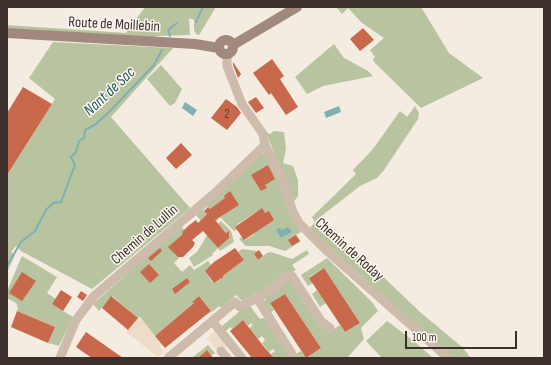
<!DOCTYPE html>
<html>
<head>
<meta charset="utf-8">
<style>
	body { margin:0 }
	#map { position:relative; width:551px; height:365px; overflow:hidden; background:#f4ebe1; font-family:"Sofia Sans Condensed",sans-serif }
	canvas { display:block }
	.frame { position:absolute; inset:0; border:8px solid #3b302b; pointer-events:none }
	.scale { position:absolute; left:405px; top:331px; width:112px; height:18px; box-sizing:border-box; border:2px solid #3b302b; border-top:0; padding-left:5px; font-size:12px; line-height:14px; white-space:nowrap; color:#3b302b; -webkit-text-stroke:3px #fbf5ee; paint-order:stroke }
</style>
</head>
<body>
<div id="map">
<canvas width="551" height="365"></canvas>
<div class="frame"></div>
<div class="scale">100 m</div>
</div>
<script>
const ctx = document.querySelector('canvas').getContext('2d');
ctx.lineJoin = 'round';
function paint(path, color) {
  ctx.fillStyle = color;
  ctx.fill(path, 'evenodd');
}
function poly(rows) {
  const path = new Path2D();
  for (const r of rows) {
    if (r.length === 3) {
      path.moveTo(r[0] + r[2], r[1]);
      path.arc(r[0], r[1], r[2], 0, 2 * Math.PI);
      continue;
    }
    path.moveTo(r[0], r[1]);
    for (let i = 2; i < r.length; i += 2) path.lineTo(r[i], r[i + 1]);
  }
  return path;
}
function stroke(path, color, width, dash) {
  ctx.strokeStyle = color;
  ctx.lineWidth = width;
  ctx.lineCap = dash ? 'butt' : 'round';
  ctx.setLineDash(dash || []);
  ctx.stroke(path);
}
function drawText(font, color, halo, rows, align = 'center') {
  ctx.font = font + ' "Sofia Sans Condensed",sans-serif';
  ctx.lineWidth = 3;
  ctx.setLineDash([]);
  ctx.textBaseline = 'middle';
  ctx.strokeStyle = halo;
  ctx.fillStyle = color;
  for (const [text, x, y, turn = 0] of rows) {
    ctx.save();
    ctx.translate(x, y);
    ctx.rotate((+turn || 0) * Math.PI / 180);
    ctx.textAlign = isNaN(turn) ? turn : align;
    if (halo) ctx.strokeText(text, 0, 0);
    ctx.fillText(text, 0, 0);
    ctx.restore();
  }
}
const green = poly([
	[145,7,216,7,199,35,196,34,194,30,194,20,189,18,190,35,156,36,156,38,7,29,7,25,126,33],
	[336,7,421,7,449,53,483,78,421,108,374,62,373,59,375,57,370,50,384,38,362,23,348,8,342,14],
	[53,42,173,48,111,117,190,208,92,289,21,251,16,246,11,252,15,255,7,272,7,175,55,99,29,78],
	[334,44,344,58,368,71,373,76,323,86,307,94,295,77],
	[161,65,182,89,175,103,170,106,147,79],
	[415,106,419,113,418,119,384,170,377,178,360,186,315,221,374,268,420,312,462,347,471,358,452,358,309,229,315,222,312,217,356,174,353,170,373,149,400,111,407,117],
	[274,131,284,132,286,149,283,163,293,166,298,180,298,196,293,203,266,132,270,134],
	[261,153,265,154,279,179,290,215,301,232,296,235,300,242,285,251,269,246,246,246,239,239,242,237,245,240,254,234,259,210,239,223,235,227,237,230,234,231,220,217,214,224,211,221,217,215,207,206,203,210,207,214,203,218,208,223,207,228,196,215],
	[221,221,231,231,234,242,220,251,218,248,212,254,213,255,194,267,189,258,197,252,209,232],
	[220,226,227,233,226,240,218,248,208,236],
	[182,227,184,230,182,235,169,247,179,258,174,263,182,272,190,265,194,270,208,261,212,266,205,271,213,283,220,276,223,278,224,275,244,260,238,252,242,249,258,251,254,254,258,260,267,253,271,252,292,259,307,250,309,254,292,265,296,270,291,273,282,274,273,284,242,301,236,295,221,308,219,306,212,312,199,296,193,301,194,303,155,336,140,317,138,318,112,296,99,311,93,304,158,246],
	[22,256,57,277,47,293,56,299,52,304,73,317,59,346,48,343,55,327,17,311,18,308,16,303,7,298,7,291],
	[327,258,372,302,378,311,361,328,364,339,348,357,306,358,321,348,285,294,270,303,274,310,270,313,264,302,267,295,288,280,291,281,330,332,340,325,345,332,360,323,324,268,309,277,313,283,308,286,301,275],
	[317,290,326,303,320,307,312,294],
	[247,305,250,306,260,319,264,318,296,354,301,351,306,358,274,358,271,354,275,351,273,349,269,352,262,343,265,340,262,336,258,339,249,328,253,325,251,323,248,326,243,320,232,329,230,327,225,332,221,327],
	[387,321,415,342,433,358,382,358,366,341],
	[208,345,215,353,211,356,207,350,198,358,194,358,193,357]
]);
const plaza = poly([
	[139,317,162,344,160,347,164,352,158,357,126,332],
	[218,328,230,343,219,353,207,338]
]);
const water = poly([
	[185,102,197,110,193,116,182,108],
	[339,106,341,112,326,118,324,112],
	[288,227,292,232,281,238,276,230,279,228,282,230]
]);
const stream = poly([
	[196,22,203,7],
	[170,36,168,30,177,23],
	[7,266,21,242,35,231,46,210,53,203,61,202,75,165,71,157,76,152,79,141,84,138,85,130,96,124,111,110,154,65,162,50]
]);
const building = poly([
	[363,28,374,40,360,51,350,39],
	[272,59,284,76,280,79,298,107,286,115,271,93,269,95,253,73],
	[233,62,241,74,238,78,233,65],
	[23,87,52,104,7,175,7,113],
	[256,97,264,108,256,113,248,102],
	[226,99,237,107,241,113,227,130,211,118],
	[181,143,192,155,176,169,166,158],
	[268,165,275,179,265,185,267,188,261,191,251,175],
	[230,191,239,205,215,220,226,233,229,231,229,238,218,248,203,231,192,240,195,243,193,247,183,257,178,257,168,247,182,235,183,231,188,226,196,220,198,223,207,214,204,211,208,207,210,209,225,198,224,196],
	[262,208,265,213,269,211,274,220,244,240,235,227],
	[296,235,300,241,292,246,288,240],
	[160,248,162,251,151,261,148,258],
	[235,248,244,260,224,275,222,279,221,278,214,283,205,271,214,262],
	[259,250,263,256,258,260,254,254],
	[149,264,159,275,150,283,140,272],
	[324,268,360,323,345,332,309,278],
	[22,272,36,281,22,301,9,293],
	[187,278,190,282,175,294,172,289],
	[61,290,72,297,63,311,52,304],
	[81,291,87,295,83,301,77,297],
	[285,294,321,348,306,358,270,303],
	[111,296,138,318,128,330,102,308],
	[199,296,211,311,165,348,155,336,194,303,192,302],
	[17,311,55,327,48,343,11,327],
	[243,320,265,348,274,358,252,358,230,331],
	[86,332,123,358,92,358,86,354,76,347],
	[207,350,213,358,198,358]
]);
const street = poly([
	[227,54,227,66,242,104,263,134,265,145,282,180,293,212,299,223,327,251,448,358],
	[213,322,242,358],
	[221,351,227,358],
	[292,354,257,298,276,287,285,277,292,276,321,321,330,328],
	[60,358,76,320,94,296,215,193,265,145],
	[168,358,235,302,240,307,257,298]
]);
const secondary = poly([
	[7,33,195,44,219,48],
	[226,47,7],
	[233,45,297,7]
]);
const numberNames = [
	["2",227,115]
];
const streetNames = [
	["Route de Moillebin",114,25,3],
	["Chemin de Lullin",145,235,-41],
	["Chemin de Roday",349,250,42]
];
const waterNames = [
	["Nant de Sac",110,92,-43]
];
paint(green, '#b8c4a0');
paint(plaza, '#ecdcc8');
paint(water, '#7fb0b2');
stroke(stream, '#7fb0b2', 2);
paint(building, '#c8694b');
stroke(street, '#cdbbac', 9);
stroke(secondary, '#a18a7d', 10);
drawText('13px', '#5e3e33', null, numberNames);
drawText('15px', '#3b302b', '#fbf5ee', streetNames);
drawText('italic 16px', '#1f5a5e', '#fbf5ee', waterNames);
</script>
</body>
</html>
